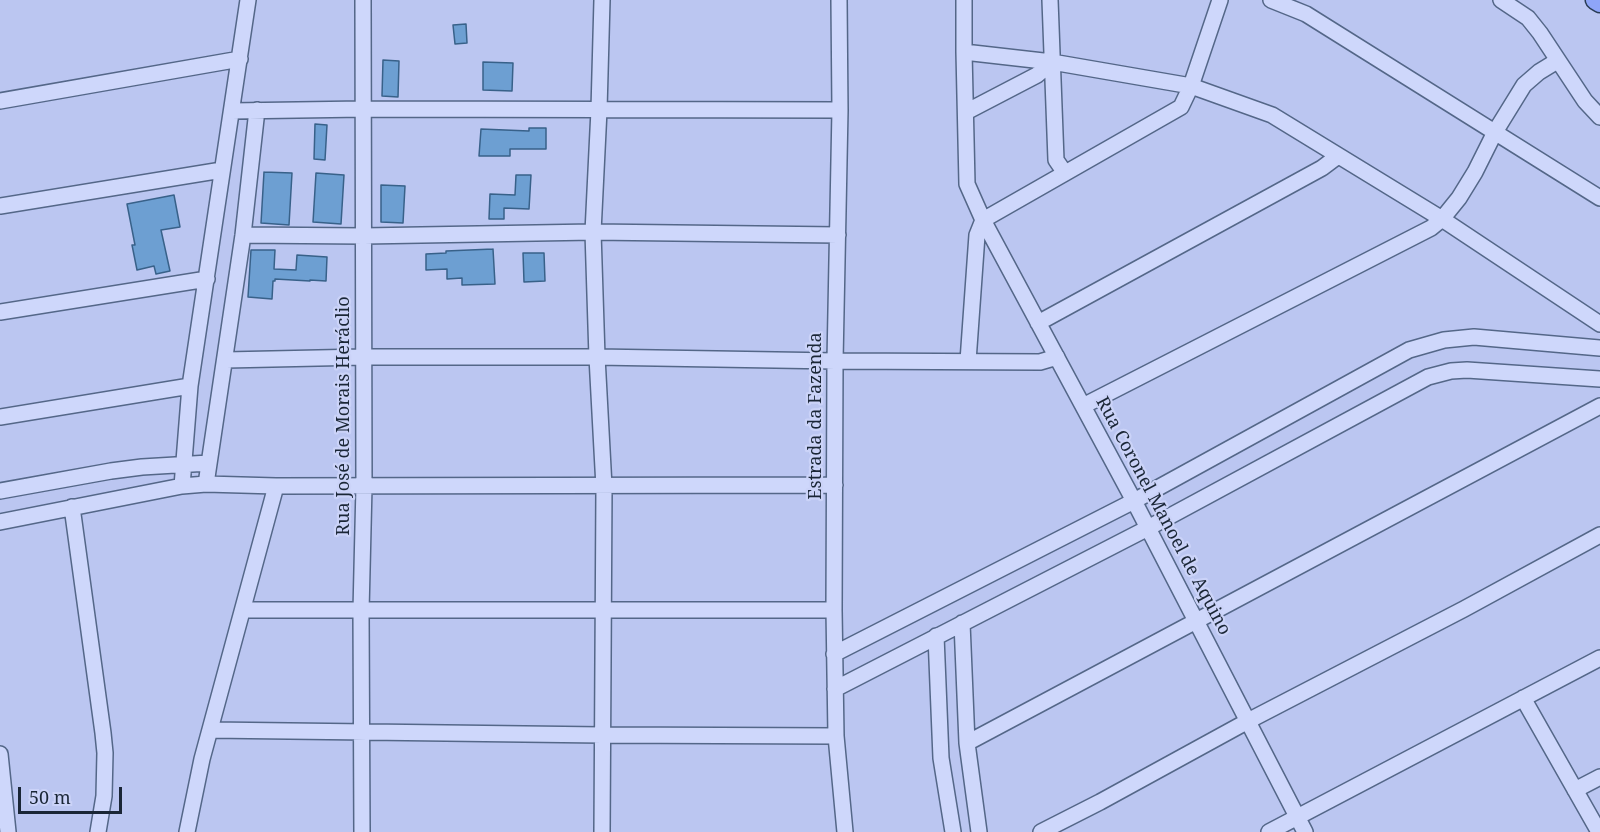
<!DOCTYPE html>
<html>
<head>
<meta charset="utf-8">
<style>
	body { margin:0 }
	#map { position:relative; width:1600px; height:832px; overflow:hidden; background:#bbc6f1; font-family:"Noto Serif",serif }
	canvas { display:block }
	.scale { position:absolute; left:18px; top:787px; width:104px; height:27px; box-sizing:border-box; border:3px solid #1a2636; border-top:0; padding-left:8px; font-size:18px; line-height:21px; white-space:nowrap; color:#1a2636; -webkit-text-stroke:4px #cbd3f8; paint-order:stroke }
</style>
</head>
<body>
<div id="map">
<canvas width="1600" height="832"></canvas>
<div class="scale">50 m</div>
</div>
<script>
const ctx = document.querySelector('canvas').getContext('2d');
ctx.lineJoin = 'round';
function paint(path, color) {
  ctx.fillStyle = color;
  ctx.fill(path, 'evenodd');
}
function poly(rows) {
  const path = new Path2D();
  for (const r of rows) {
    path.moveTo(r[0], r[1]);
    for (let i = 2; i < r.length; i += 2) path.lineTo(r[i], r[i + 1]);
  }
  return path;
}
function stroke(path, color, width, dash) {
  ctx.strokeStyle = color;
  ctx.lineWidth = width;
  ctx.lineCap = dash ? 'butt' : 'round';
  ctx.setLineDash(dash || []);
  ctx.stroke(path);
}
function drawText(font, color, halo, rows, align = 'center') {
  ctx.font = font + ' "Noto Serif",serif';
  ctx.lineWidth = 4.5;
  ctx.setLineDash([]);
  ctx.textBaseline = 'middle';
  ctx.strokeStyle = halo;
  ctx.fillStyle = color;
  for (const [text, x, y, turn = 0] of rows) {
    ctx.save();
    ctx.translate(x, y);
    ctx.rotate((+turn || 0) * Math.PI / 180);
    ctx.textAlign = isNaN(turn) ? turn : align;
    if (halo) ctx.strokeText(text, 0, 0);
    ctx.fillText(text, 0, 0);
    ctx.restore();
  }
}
const building = poly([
	[466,24,467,43,455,44,453,25,466,24],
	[383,60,399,61,398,97,382,96,383,60],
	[483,62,513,63,512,91,483,90,483,62],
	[315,124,327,125,325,160,314,159,315,124],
	[529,128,546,128,546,149,510,149,510,156,479,156,481,129,529,131,529,128],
	[264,172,292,173,289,225,261,223,264,172],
	[316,173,344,175,341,224,313,222,316,173],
	[516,175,531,175,529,209,504,208,504,219,489,219,490,194,515,195,516,175],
	[381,185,405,186,403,223,381,222,381,185],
	[174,195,180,227,161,230,170,271,156,274,154,266,137,270,132,245,135,245,127,204,174,195],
	[493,249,495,284,462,285,462,278,447,279,447,269,426,270,426,254,446,253,446,251,493,249],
	[251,250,275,250,274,269,296,270,297,255,327,257,326,281,310,280,310,281,275,279,275,281,273,281,272,299,248,297,251,250],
	[523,253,544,253,545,281,524,282,523,253]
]);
const minor = poly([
	[839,0,840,110,835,361,834,610,836,736,845,832],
	[964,0,964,52,967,184,983,220,1134,501,1305,832],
	[1050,0,1056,160,1065,173],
	[1271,0,1306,14,1600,198],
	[1501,0,1528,18,1540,33,1585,101,1600,117],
	[964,52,1052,62,1191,86,1272,115,1442,219,1600,324],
	[0,101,240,59],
	[232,111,363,109,840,110],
	[966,112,1037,75,1052,62],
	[0,206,222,170],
	[243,235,364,236,593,232,838,235],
	[0,312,207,279],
	[1038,323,1322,168,1338,156],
	[226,360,364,357,597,357,835,361,1040,362,1057,357],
	[968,361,977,235,983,220,1181,107,1191,86,1220,0],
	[1083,406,1431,228,1442,219,1459,198,1475,172,1495,132,1524,85,1539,72,1557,61],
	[0,417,190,386],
	[206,484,243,235,257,110],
	[182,486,190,386,248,0],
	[0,491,111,471,142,467,209,463],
	[72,507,103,733,105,753,104,796,98,832],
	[0,522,182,486,206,484,276,486,835,485],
	[243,610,834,610],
	[962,623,967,743,979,832],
	[936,636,941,758,953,832],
	[834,654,1134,501,1409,350,1444,340,1474,337,1600,348],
	[835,689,1148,528,1428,377,1451,371,1467,370,1600,379],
	[1523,698,1599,832],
	[211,730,602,735,836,736],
	[967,743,1600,406],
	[0,754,8,832],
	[1575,790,1600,777],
	[187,832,202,759,276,486],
	[362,832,361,611,364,486,363,0],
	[602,832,604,487,597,357,593,232,599,110,602,0],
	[1041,832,1100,802,1248,721,1464,609,1600,535],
	[1269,832,1600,658]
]);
const major = poly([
	[1595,0,1600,3]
]);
const streetNames = [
	["Rua José de Morais Heráclio",344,416,-90],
	["Estrada da Fazenda",816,416,-90],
	["Rua Coronel Manoel de Aquino",1163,516,62]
];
paint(building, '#6d9fd2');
stroke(building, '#386189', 1.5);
stroke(minor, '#546788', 18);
stroke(major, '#293c55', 21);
stroke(minor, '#ced7fb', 15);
stroke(major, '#8ea5f8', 18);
drawText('18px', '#1a2636', '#cbd3f8', streetNames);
</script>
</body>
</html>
